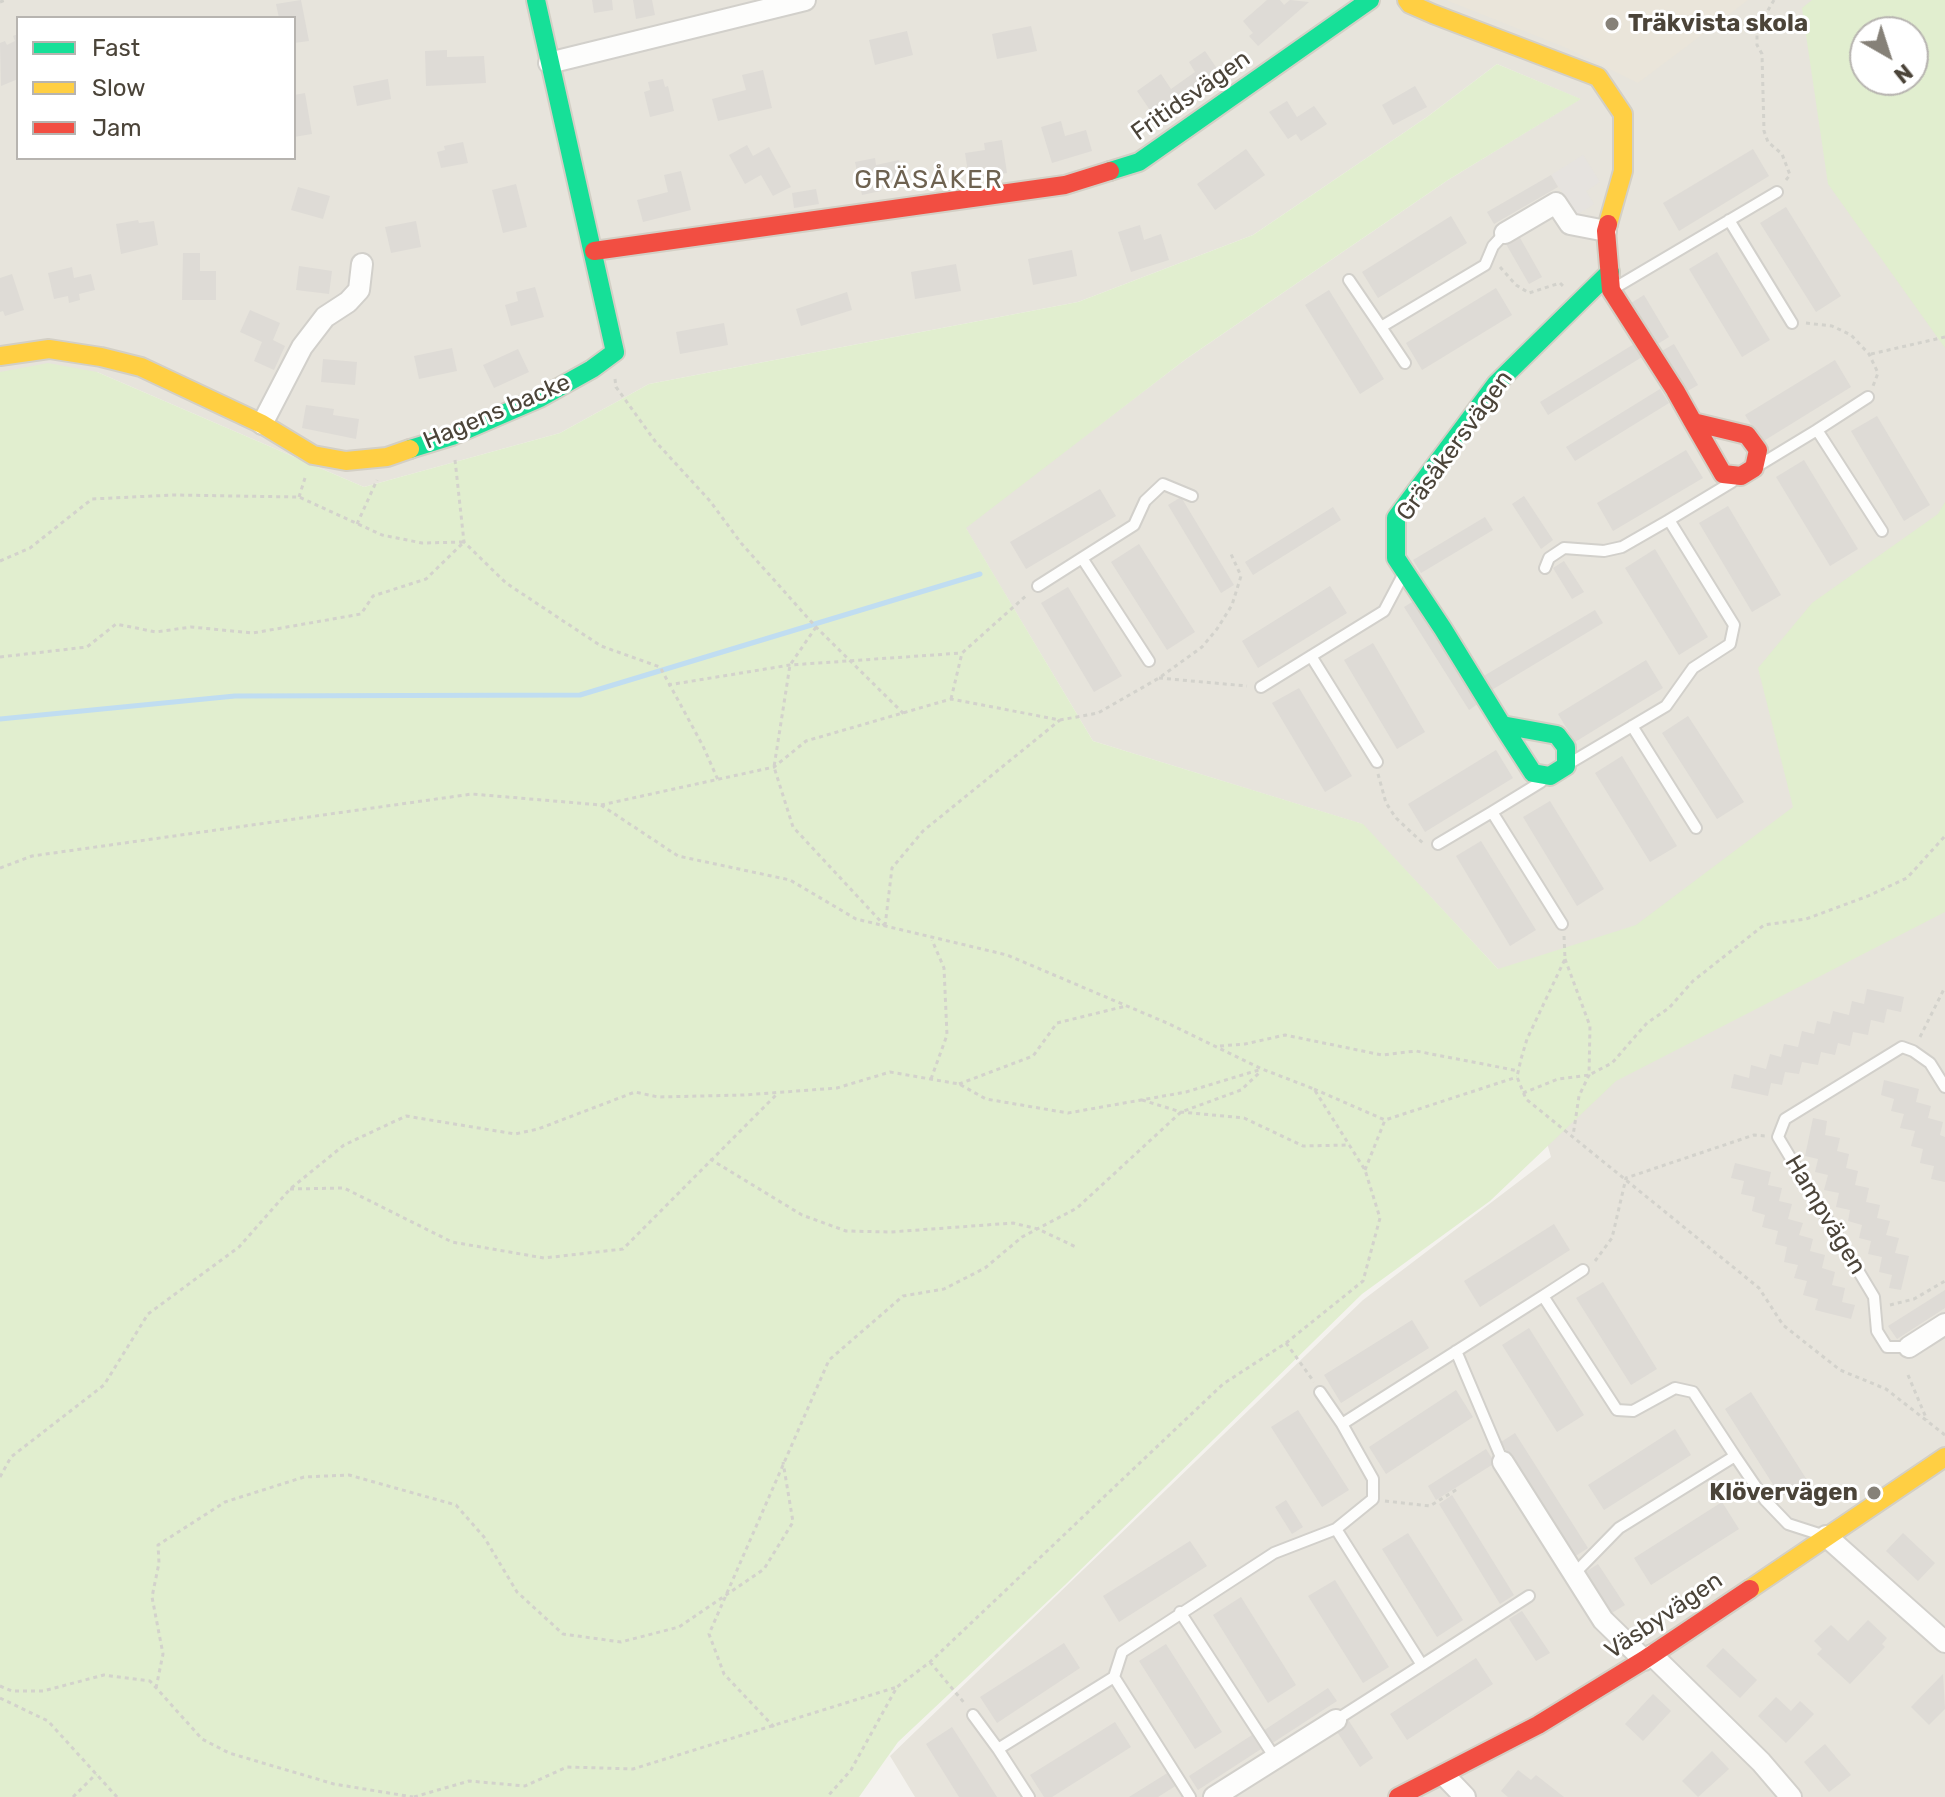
<!DOCTYPE html>
<html>
<head>
<meta charset="utf-8">
<style>
	body { margin:0 }
	#map { position:relative; width:1945px; height:1797px; overflow:hidden; background:#f4f2ee; font-family:Rubik,sans-serif }
	canvas { display:block }
	.legend { position:absolute; left:16px; top:16px; width:280px; height:144px; box-sizing:border-box; background:#fff; border:2px solid #b7b4b0; margin:0; padding:10px 14px; list-style:none; font-size:24px; color:#4b4439 }
	.legend li { display:flex; align-items:center; gap:16px; height:40px }
	.legend b { width:40px; border:2px solid #b7b4b0 }
	.north { position:absolute; left:1849px; top:16px; width:80px; height:80px; box-sizing:border-box; background:#fff; border:2px solid #b7b4b0; border-radius:50%; rotate:141deg; font-size:22px; font-weight:700; line-height:32px; text-align:center; color:#4b4439 }
	.north::after { content:''; display:block; margin:auto; width:28px; height:36px; background:#868178; clip-path:polygon(50% 0,100% 100%,50% 72%,0 100%) }
</style>
</head>
<body>
<div id="map">
<canvas width="1945" height="1797"></canvas>
<ul class="legend">
<li><b style="height:10px;background:#16e098"></b>Fast</li>
<li><b style="height:10px;background:#ffcf43"></b>Slow</li>
<li><b style="height:10px;background:#f24e42"></b>Jam</li>
</ul>
<div class="north">N</div>
</div>
<script>
const ctx = document.querySelector('canvas').getContext('2d');
ctx.lineJoin = 'round';
function paint(path, color) {
  ctx.fillStyle = color;
  ctx.fill(path, 'evenodd');
}
function poly(rows) {
  const path = new Path2D();
  for (const r of rows) {
    path.moveTo(r[0], r[1]);
    for (let i = 2; i < r.length; i += 2) path.lineTo(r[i], r[i + 1]);
  }
  return path;
}
function stroke(path, color, width, dash) {
  ctx.strokeStyle = color;
  ctx.lineWidth = width;
  ctx.lineCap = dash ? 'butt' : 'round';
  ctx.setLineDash(dash || []);
  ctx.stroke(path);
}
function drawText(font, color, halo, rows, align = 'center') {
  ctx.font = font + ' Rubik,sans-serif';
  ctx.lineWidth = 6;
  ctx.setLineDash([]);
  ctx.textBaseline = 'middle';
  ctx.strokeStyle = halo;
  ctx.fillStyle = color;
  for (const [text, x, y, turn = 0] of rows) {
    ctx.save();
    ctx.translate(x, y);
    ctx.rotate((+turn || 0) * Math.PI / 180);
    ctx.textAlign = isNaN(turn) ? turn : align;
    if (halo) ctx.strokeText(text, 0, 0);
    ctx.fillText(text, 0, 0);
    ctx.restore();
  }
}
const residential = poly([
	[0,0,1945,0,1945,1797,915,1797,890,1756,1363,1300,1551,1157,1498,969,1362,824,1093,741,965,527,1186,359,1448,180,1580,99,1497,64,1427,117,1253,235,1078,302,649,384,560,433,364,487,97,372,0,372],
	[18,18,294,18,294,158,18,158],
	[1865,32,1913,32,1913,80,1865,80]
]);
const education = poly([
	[1446,0,1748,0,1638,83,1567,48]
]);
const green = poly([
	[1812,0,1945,0,1945,348,1828,184,1802,8],
	[1865,32,1913,32,1913,80,1865,80],
	[1497,64,1581,99,1448,180,1186,359,966,528,1093,741,1363,824,1498,969,1636,925,1793,807,1758,668,1812,603,1938,514,1945,502,1945,912,1616,1081,1490,1201,1362,1294,1065,1585,898,1742,859,1797,0,1797,0,372,48,363,97,372,364,487,560,433,649,384,1078,302,1253,235,1427,117]
]);
const parking = poly([
	[1583,155,1600,182,1586,191,1594,204,1577,215,1551,175]
]);
const stream = poly([
	[0,719,235,696,580,695,980,574]
]);
const building = poly([
	[301,0,309,41,294,43,294,18,279,18,276,4],
	[592,0,612,0,613,10,594,13],
	[633,0,652,0,655,15,636,19],
	[1267,0,1280,0,1284,5,1290,0,1309,2,1258,46,1249,36,1253,33,1243,21],
	[1031,26,1037,51,997,59,992,34],
	[907,31,913,55,875,65,869,40],
	[18,34,18,66,16,67,18,79,1,86,0,43,5,41,7,45,15,41,13,36],
	[447,50,447,57,484,56,486,83,426,86,425,51],
	[1205,51,1220,73,1156,119,1137,91,1161,74,1171,89,1195,72,1189,62],
	[763,70,772,108,718,121,712,99,746,90,742,75],
	[388,79,391,99,357,106,353,86],
	[663,79,665,87,668,86,674,111,650,117,644,92,650,90,648,82],
	[1415,86,1427,107,1393,125,1382,105],
	[305,93,312,134,294,137,294,95],
	[1287,101,1297,117,1314,106,1327,124,1301,141,1296,134,1288,139,1269,112],
	[1061,121,1065,136,1086,130,1092,151,1052,163,1041,127],
	[1002,140,1007,173,969,179,965,153,985,150,984,143],
	[463,142,468,163,441,168,437,152,445,150,444,146],
	[747,145,753,156,769,147,791,187,773,196,761,175,745,184,729,155],
	[1246,149,1265,175,1215,210,1197,184],
	[1753,149,1769,176,1679,231,1663,203],
	[875,158,876,165,899,160,903,182,881,187,881,191,862,195,855,162],
	[681,171,691,210,643,222,637,200,668,192,664,175],
	[1551,175,1558,187,1494,224,1487,212],
	[516,184,527,227,503,233,492,190],
	[298,187,330,196,323,219,291,210],
	[816,189,819,204,794,208,792,193],
	[1786,207,1841,296,1816,312,1760,223],
	[1451,216,1467,243,1378,298,1362,272],
	[138,220,139,223,154,221,158,245,121,254,116,224],
	[416,221,421,247,391,253,385,227],
	[1140,225,1144,240,1161,234,1169,260,1131,272,1118,232],
	[1519,236,1542,277,1529,284,1506,244],
	[1072,250,1077,276,1033,285,1028,259],
	[1717,252,1770,340,1742,357,1689,269],
	[183,253,200,253,200,271,216,271,216,300,182,300],
	[956,264,961,291,915,299,911,272],
	[299,266,332,271,329,294,296,290],
	[72,267,74,278,91,274,95,290,79,294,80,300,69,303,68,296,54,299,48,273],
	[12,274,24,310,5,316,3,311,0,312,0,278],
	[535,287,544,317,511,326,505,305,518,301,516,292],
	[1496,288,1512,315,1422,370,1406,343],
	[1329,290,1384,379,1360,394,1305,305],
	[847,292,852,310,801,326,796,309],
	[1644,295,1669,337,1656,345,1631,303],
	[250,310,280,323,273,340,285,346,274,370,254,361,262,342,240,332],
	[724,323,728,345,680,354,676,332],
	[1634,344,1642,357,1548,415,1540,402],
	[1674,344,1698,385,1684,393,1660,352],
	[452,348,457,371,419,379,414,356],
	[518,349,529,372,494,388,483,365],
	[323,359,357,362,355,385,321,382],
	[1835,360,1851,387,1762,442,1745,415],
	[1660,389,1669,403,1575,461,1566,447],
	[306,405,334,409,333,415,359,419,356,439,302,428],
	[1877,416,1930,505,1904,521,1851,431],
	[1686,450,1703,478,1613,531,1597,503],
	[1804,460,1858,549,1830,566,1776,477],
	[1100,489,1116,516,1026,569,1010,542],
	[1524,496,1553,540,1541,549,1512,504],
	[1181,497,1234,585,1221,593,1168,505],
	[1728,506,1781,595,1752,612,1699,523],
	[1333,507,1341,520,1253,575,1245,562],
	[1485,517,1493,530,1421,573,1413,560],
	[1139,544,1195,632,1167,650,1111,562],
	[1655,549,1708,637,1679,655,1625,568],
	[1564,561,1584,592,1572,599,1553,568],
	[1330,586,1347,613,1258,668,1242,641],
	[1068,587,1122,676,1094,692,1041,603],
	[1417,599,1482,701,1469,710,1404,607],
	[1595,610,1603,623,1490,691,1482,677],
	[1373,643,1425,732,1397,749,1344,660],
	[1646,660,1663,688,1575,742,1558,714],
	[1299,688,1352,776,1325,792,1272,703],
	[1688,716,1744,802,1717,819,1662,733],
	[1496,750,1513,778,1425,832,1408,804],
	[1622,756,1677,846,1650,862,1595,773],
	[1550,801,1604,889,1577,906,1523,817],
	[1481,841,1536,930,1510,946,1456,856],
	[1867,989,1904,997,1901,1012,1887,1009,1884,1023,1871,1020,1868,1035,1853,1032,1850,1046,1838,1043,1835,1055,1821,1052,1818,1065,1802,1062,1799,1074,1785,1072,1782,1085,1771,1083,1768,1096,1731,1088,1734,1074,1749,1078,1751,1065,1766,1069,1770,1054,1781,1057,1784,1044,1798,1047,1802,1031,1814,1034,1817,1021,1830,1024,1833,1011,1849,1015,1852,1001,1864,1004],
	[1884,1080,1919,1089,1916,1102,1931,1106,1928,1118,1943,1122,1940,1135,1945,1137,1945,1182,1931,1179,1934,1166,1920,1163,1923,1149,1911,1146,1915,1131,1900,1128,1904,1114,1891,1111,1894,1099,1881,1095],
	[1813,1118,1827,1121,1825,1135,1840,1138,1837,1151,1849,1154,1846,1168,1858,1171,1855,1185,1869,1188,1866,1202,1880,1205,1877,1218,1890,1221,1886,1235,1899,1238,1895,1253,1909,1256,1901,1290,1889,1288,1892,1275,1879,1272,1882,1257,1868,1254,1871,1241,1859,1238,1862,1225,1848,1221,1850,1210,1836,1207,1839,1193,1824,1190,1828,1175,1815,1172,1818,1159,1805,1156],
	[1735,1163,1771,1172,1768,1185,1782,1188,1779,1201,1792,1204,1788,1219,1803,1223,1799,1235,1813,1239,1810,1251,1825,1255,1822,1268,1835,1272,1832,1285,1845,1288,1842,1302,1855,1305,1851,1319,1815,1310,1818,1299,1803,1295,1807,1281,1794,1278,1798,1265,1784,1262,1787,1247,1775,1244,1778,1231,1762,1227,1765,1215,1752,1211,1755,1197,1741,1194,1744,1181,1731,1178],
	[1554,1224,1570,1250,1480,1307,1464,1281],
	[1603,1282,1657,1369,1631,1385,1576,1298],
	[1945,1290,1945,1308,1897,1339,1888,1326],
	[1412,1320,1429,1348,1341,1403,1324,1375],
	[1529,1328,1584,1415,1557,1432,1502,1345],
	[1456,1390,1473,1417,1386,1474,1369,1447],
	[1751,1392,1807,1480,1781,1497,1725,1409],
	[1298,1410,1349,1490,1322,1507,1271,1427],
	[1675,1429,1691,1455,1604,1510,1588,1485],
	[1515,1433,1588,1548,1574,1557,1501,1442],
	[1486,1449,1495,1463,1436,1500,1428,1486],
	[1452,1495,1514,1595,1500,1604,1439,1504],
	[1286,1500,1303,1527,1292,1534,1275,1507],
	[1722,1502,1739,1529,1651,1585,1634,1558],
	[1408,1533,1463,1620,1437,1637,1382,1549],
	[1903,1533,1935,1563,1918,1581,1886,1551],
	[1190,1541,1207,1566,1119,1622,1103,1596],
	[1598,1564,1625,1605,1610,1614,1584,1573],
	[1335,1580,1389,1667,1363,1683,1308,1596],
	[1241,1597,1296,1685,1268,1703,1213,1615],
	[1522,1611,1550,1653,1536,1661,1509,1619],
	[1868,1620,1887,1638,1882,1644,1885,1647,1850,1684,1817,1654,1822,1649,1814,1641,1831,1625,1848,1641],
	[1064,1643,1080,1668,997,1723,980,1697],
	[1166,1644,1222,1732,1195,1749,1139,1661],
	[1723,1648,1757,1680,1740,1698,1706,1666],
	[1476,1658,1493,1684,1407,1740,1390,1714],
	[1943,1674,1945,1709,1929,1725,1911,1707],
	[1328,1688,1337,1701,1271,1744,1263,1731],
	[1653,1694,1671,1711,1643,1741,1625,1724],
	[1776,1697,1791,1711,1800,1701,1814,1714,1786,1743,1758,1716],
	[1347,1718,1373,1758,1360,1767,1334,1727],
	[1115,1722,1131,1747,1052,1797,1044,1797,1030,1775],
	[952,1727,997,1797,959,1797,926,1744],
	[1252,1735,1261,1749,1198,1790,1189,1776],
	[1825,1744,1851,1775,1829,1792,1804,1762],
	[1712,1751,1729,1769,1698,1797,1682,1781],
	[1518,1770,1531,1780,1536,1775,1564,1797,1508,1797,1501,1791],
	[1169,1772,1177,1785,1158,1797,1129,1797]
]);
const path = poly([
	[1774,0,1757,29,1757,45,1762,54,1764,131,1768,142,1782,154,1790,175,1786,180],
	[0,2,5,0],
	[1500,267,1516,285,1529,293,1560,283,1563,286],
	[1806,323,1832,326,1851,335,1869,354,1878,373,1873,386],
	[1871,354,1945,337],
	[615,379,616,387,655,441,710,501,741,543,816,627,904,714],
	[455,460,464,542,506,583,601,646,660,667,703,746,718,780],
	[299,497,305,478],
	[357,524,377,480],
	[0,561,30,548,92,499,173,495,299,497,382,535,422,543,464,542],
	[816,627,790,665,774,767,793,827,885,926],
	[0,657,87,647,116,624,156,632,191,627,253,633,361,614,373,596,426,579,464,542],
	[1159,678,1247,686],
	[668,685,790,665,962,653],
	[951,699,962,653,1028,594],
	[1378,774,1386,803,1396,818,1425,845],
	[601,805,678,856,790,880,856,919,1007,955,1167,1023,1262,1069,1314,1089,1365,1170,1380,1218,1363,1281,1286,1343,1223,1384,930,1662,897,1687,851,1770,827,1797],
	[0,868,32,856,472,794,601,805,774,767,806,741,951,699,1060,720,1098,713,1159,678,1202,647,1217,629,1232,605,1241,576,1231,554],
	[885,926,892,868,923,831,1060,720],
	[1564,936,1565,959,1527,1039,1521,1059,1517,1077,1526,1099,1759,1288,1783,1325,1840,1370,1886,1389,1945,1435],
	[1565,959,1590,1026,1589,1075,1579,1096,1573,1136],
	[1920,1037,1945,987],
	[1220,1046,1245,1044,1285,1035,1382,1055,1416,1051,1519,1071],
	[931,1079,947,1035,944,968,932,940],
	[959,1084,1033,1056,1057,1023,1126,1006],
	[1314,1089,1385,1120,1517,1077],
	[1523,1093,1558,1079,1589,1075,1612,1063,1647,1023,1669,1008,1693,981,1764,925,1806,919,1868,896,1907,878,1945,836],
	[1142,1100,1181,1112,1244,1118,1303,1146,1350,1145],
	[710,1159,802,1215,846,1231,891,1232,1013,1223,1038,1229,1078,1248],
	[1365,1170,1385,1120],
	[290,1189,344,1188,452,1242,544,1258,623,1249,778,1093],
	[1595,1261,1612,1238,1626,1178,1754,1135,1766,1136],
	[1890,1305,1914,1299,1945,1281],
	[1286,1343,1314,1382],
	[1908,1375,1927,1420],
	[0,1477,11,1457,104,1385,148,1314,239,1247,290,1189,344,1145,406,1116,515,1134,538,1129,635,1092,658,1097,744,1095,837,1088,890,1072,959,1084,986,1099,1068,1113,1186,1092,1262,1069],
	[1385,1501,1430,1506,1459,1488],
	[930,1662,966,1705],
	[0,1686,12,1691,43,1691,104,1675,150,1681,202,1739,229,1753,334,1784,413,1797],
	[156,1688,163,1654,152,1597,159,1563,158,1545,225,1502,304,1477,349,1475,456,1505,484,1537,517,1592,563,1634,621,1642,679,1627,764,1569,793,1522,783,1462],
	[0,1698,48,1721,117,1797],
	[774,1727,724,1674,709,1634,829,1360,903,1296,944,1289,985,1268,1022,1237,1077,1208,1181,1112,1241,1090,1260,1072],
	[73,1797,96,1774],
	[414,1797,469,1781,525,1786,567,1767,633,1769,897,1687]
]);
const lane = poly([
	[1729,220,1792,323],
	[1349,280,1381,327,1485,265,1493,246,1505,233],
	[1613,289,1777,192],
	[1381,327,1405,363],
	[1817,430,1868,397],
	[1761,464,1817,430,1882,531],
	[1545,568,1549,558,1564,548,1604,551,1622,547,1669,520],
	[1038,586,1082,558],
	[1311,656,1377,762],
	[1149,661,1082,558,1134,525,1145,501,1163,484,1192,496],
	[1261,687,1384,611,1404,573],
	[1632,726,1696,828],
	[1570,763,1666,706,1693,668,1730,644,1734,625,1669,520,1732,482],
	[1541,782,1492,812,1562,924],
	[1438,844,1492,812],
	[1543,1296,1583,1270],
	[1909,1347,1887,1347,1877,1331,1874,1297,1778,1137,1785,1119,1902,1047,1913,1051,1930,1063,1945,1087],
	[1456,1351,1503,1462],
	[1320,1392,1342,1424],
	[1735,1456,1765,1500,1788,1524,1822,1535],
	[1336,1529,1422,1665,1336,1720],
	[1180,1612,1275,1758],
	[1422,1665,1529,1596],
	[1114,1677,1122,1652,1274,1553,1336,1529,1373,1499,1373,1479,1342,1424,1543,1296,1617,1410,1633,1411,1675,1388,1693,1392,1735,1456,1619,1528,1574,1574],
	[973,1715,998,1749],
	[1029,1797,998,1749,1114,1677,1190,1797]
]);
const street = poly([
	[549,63,805,0],
	[1505,233,1556,203,1570,224,1606,231],
	[262,424,302,347,325,317,348,302,359,290,362,264],
	[1909,1347,1945,1324],
	[1503,1462,1603,1620,1644,1660],
	[1826,1536,1945,1642],
	[1652,1655,1761,1762,1791,1797],
	[1444,1775,1465,1797],
	[1214,1797,1336,1720]
]);
const fast = poly([
	[1110,171,1139,162,1370,0],
	[410,449,452,436,540,398,592,369,615,352,536,0],
	[1502,725,1557,735,1566,747,1566,766,1550,776,1533,773,1502,725,1443,629,1396,558,1396,518,1496,384,1610,272]
]);
const slow = poly([
	[1407,0,1410,4,1433,14,1598,77,1623,114,1623,171,1608,224],
	[0,356,49,349,101,357,141,367,262,424,313,455,346,461,387,457,410,449],
	[1750,1589,1945,1457]
]);
const jam = poly([
	[1608,224,1606,231,1611,290,1675,390,1693,422,1723,474,1741,476,1754,468,1758,450,1747,435,1693,422],
	[594,251,1065,185,1110,171],
	[1398,1797,1538,1725,1644,1660,1750,1589]
]);
const markers = [
	[1612,24,8,"#868178"],
	[1874,1493,8,"#868178"]
];
const poiNames = [
	["Träkvista skola",1628,24],
	["Klövervägen",1858,1493,"right"]
];
const streetNames = [
	["Fritidsvägen",1191,96,-35],
	["Hagens backe",497,412,-23],
	["Gräsåkersvägen",1455,446,-54],
	["Hampvägen",1825,1215,59],
	["Väsbyvägen",1664,1616,-34]
];
const neighbourhoodNames = [
	["GRÄSÅKER",929,180]
];
paint(residential, '#e7e4dc');
paint(education, '#eae5da');
paint(green, '#e1eecf');
paint(parking, '#e6e3df');
stroke(stream, '#c0ddf1', 5);
paint(building, '#dedbd6');
stroke(lane, '#d2d0cb', 14);
stroke(street, '#d2d0cb', 24);
stroke(fast, '#d3cfc5', 22);
stroke(slow, '#d3cfc5', 22);
stroke(jam, '#d3cfc5', 22);
stroke(path, '#d3d2cc', 3, [4, 4]);
stroke(lane, '#fdfdfc', 10);
stroke(street, '#fdfdfc', 20);
stroke(fast, '#16e098', 18);
stroke(slow, '#ffcf43', 18);
stroke(jam, '#f24e42', 18);
for (const [x, y, r, color] of markers) {
  const dot = new Path2D();
  dot.arc(x, y, r, 0, 2 * Math.PI);
  ctx.fillStyle = color;
  ctx.fill(dot);
  stroke(dot, '#fff', 3);
}
drawText('bold 24px', '#4b4439', '#fff', poiNames, 'left');
drawText('24px', '#4b4439', '#fff', streetNames);
ctx.letterSpacing = '2px';
drawText('26px', '#6e6250', '#fff', neighbourhoodNames);
ctx.letterSpacing = '0px';
</script>
</body>
</html>
